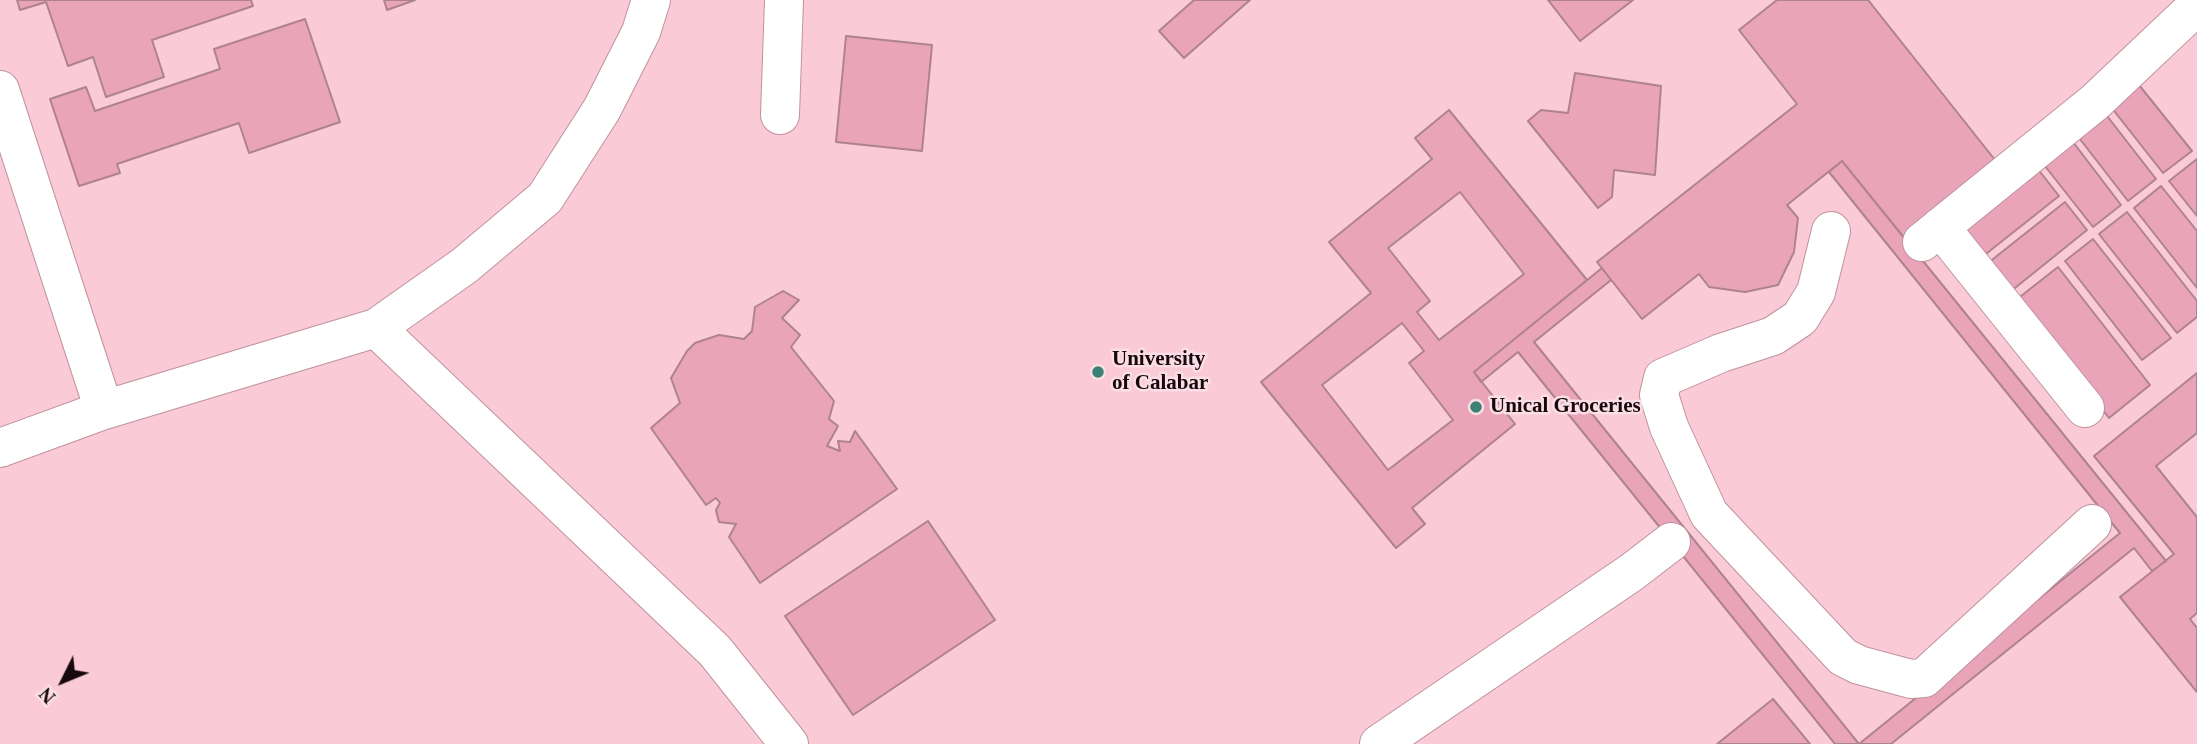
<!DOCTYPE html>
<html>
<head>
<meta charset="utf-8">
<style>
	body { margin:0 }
	#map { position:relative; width:2197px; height:744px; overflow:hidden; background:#facad7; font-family:"Times New Roman",serif }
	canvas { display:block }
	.north { position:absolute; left:28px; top:646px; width:70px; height:70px; -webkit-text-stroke:5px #fbdee5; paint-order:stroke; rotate:227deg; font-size:19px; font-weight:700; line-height:28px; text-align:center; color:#17080d }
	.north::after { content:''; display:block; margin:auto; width:24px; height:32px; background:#17080d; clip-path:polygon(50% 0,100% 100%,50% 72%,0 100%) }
</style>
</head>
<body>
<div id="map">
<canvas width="2197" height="744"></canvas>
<div class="north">N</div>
</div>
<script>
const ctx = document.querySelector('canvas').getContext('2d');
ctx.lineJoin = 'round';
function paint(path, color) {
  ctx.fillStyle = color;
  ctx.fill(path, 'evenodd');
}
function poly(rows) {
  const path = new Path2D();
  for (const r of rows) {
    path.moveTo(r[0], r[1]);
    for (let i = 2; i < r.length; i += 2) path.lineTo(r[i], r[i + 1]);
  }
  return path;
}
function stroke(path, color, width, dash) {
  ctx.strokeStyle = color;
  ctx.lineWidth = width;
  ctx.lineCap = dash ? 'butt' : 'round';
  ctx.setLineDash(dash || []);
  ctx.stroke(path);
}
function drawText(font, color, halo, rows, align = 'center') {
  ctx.font = font + ' "Times New Roman",serif';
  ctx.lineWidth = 5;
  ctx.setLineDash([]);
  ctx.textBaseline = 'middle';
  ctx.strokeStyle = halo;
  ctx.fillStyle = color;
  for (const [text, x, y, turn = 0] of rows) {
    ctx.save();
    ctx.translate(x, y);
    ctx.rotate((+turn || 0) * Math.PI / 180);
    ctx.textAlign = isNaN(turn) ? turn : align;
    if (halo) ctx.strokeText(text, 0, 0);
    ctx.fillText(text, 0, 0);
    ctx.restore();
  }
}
const building = poly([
	[17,0,251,0,253,6,152,40,164,77,106,97,93,57,68,66,46,2,20,10,17,0],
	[384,0,415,0,387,10,384,0],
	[1194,0,1250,0,1184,58,1159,31,1194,0],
	[1548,0,1633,0,1580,41,1548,0],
	[1777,0,1868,0,1999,165,1905,239,1842,161,1787,205,1798,218,1794,252,1778,285,1745,292,1709,287,1699,274,1642,319,1597,262,1797,104,1739,30,1777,0],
	[305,19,340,122,249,153,239,123,117,164,120,173,79,186,50,99,86,87,95,111,220,69,214,49,305,19],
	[846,36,932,45,922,151,836,142,846,36],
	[1575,73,1661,86,1655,175,1614,170,1612,197,1598,208,1528,121,1541,110,1568,113,1575,73],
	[2139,85,2192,151,2163,173,2111,107,2139,85],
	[1449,110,1587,280,1474,372,1515,424,1412,508,1425,524,1396,548,1261,382,1371,293,1329,242,1432,159,1415,138,1449,110],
	[1460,192,1524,274,1439,340,1417,312,1430,301,1388,248,1460,192],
	[1402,323,1424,351,1409,363,1453,420,1388,470,1322,385,1402,323],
	[2104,112,2156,179,2128,201,2076,134,2104,112],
	[2070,138,2121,205,2093,227,2041,161,2070,138],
	[2197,159,2197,216,2169,181,2197,159],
	[1842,161,2166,561,2152,571,2134,548,1891,744,1835,744,1518,352,1481,382,1474,372,1602,268,1611,280,1534,342,1859,744,2120,533,1829,172,1842,161],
	[2037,168,2059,196,1977,261,1955,232,2037,168],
	[2161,186,2197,231,2197,288,2134,208,2161,186],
	[2065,202,2087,230,2005,296,1983,267,2065,202],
	[2127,212,2197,301,2197,317,2177,333,2099,234,2127,212],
	[2093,239,2171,338,2142,360,2065,261,2093,239],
	[2058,267,2150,385,2109,418,2016,300,2058,267],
	[783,291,799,300,782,318,800,335,791,347,834,401,829,419,838,426,827,446,840,451,838,441,850,442,855,431,897,489,760,583,729,537,736,524,719,522,716,510,720,503,716,498,706,505,651,428,680,403,671,378,687,351,695,343,719,335,744,339,752,331,755,307,783,291],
	[2197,373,2197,433,2156,466,2197,517,2197,613,2190,619,2197,628,2197,692,2120,597,2174,554,2094,456,2197,373],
	[928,521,995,620,853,715,785,616,928,521],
	[1773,699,1810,744,1717,744,1773,699]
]);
const minor = poly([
	[0,90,104,410],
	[780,115,784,0],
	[1940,227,2085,408],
	[1831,231,1816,292,1800,318,1773,336,1721,353,1663,378,1659,395,1669,427,1709,514,1843,657,1859,665,1911,679,1924,678,2092,524],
	[1922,242,2095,102,2186,16,2197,9],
	[376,328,715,651,789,744],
	[0,448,104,410,376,328,464,266,545,198,602,109,641,32,651,0],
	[1379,744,1632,572,1671,542]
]);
const markers = [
	[1098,372,7,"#3b8073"],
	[1476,407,7,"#3b8073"]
];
const poiNames = [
	["University",1112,360],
	["of Calabar",1112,384],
	["Unical Groceries",1490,407]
];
paint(building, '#eaa4b9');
stroke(building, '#ae828f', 2);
stroke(minor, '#bf929e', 40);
stroke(minor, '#fff', 38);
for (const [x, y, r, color] of markers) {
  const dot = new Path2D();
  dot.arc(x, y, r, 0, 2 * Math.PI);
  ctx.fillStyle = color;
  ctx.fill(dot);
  stroke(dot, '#fbdee5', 2.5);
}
drawText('bold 21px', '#17080d', '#fbdee5', poiNames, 'left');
</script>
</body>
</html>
